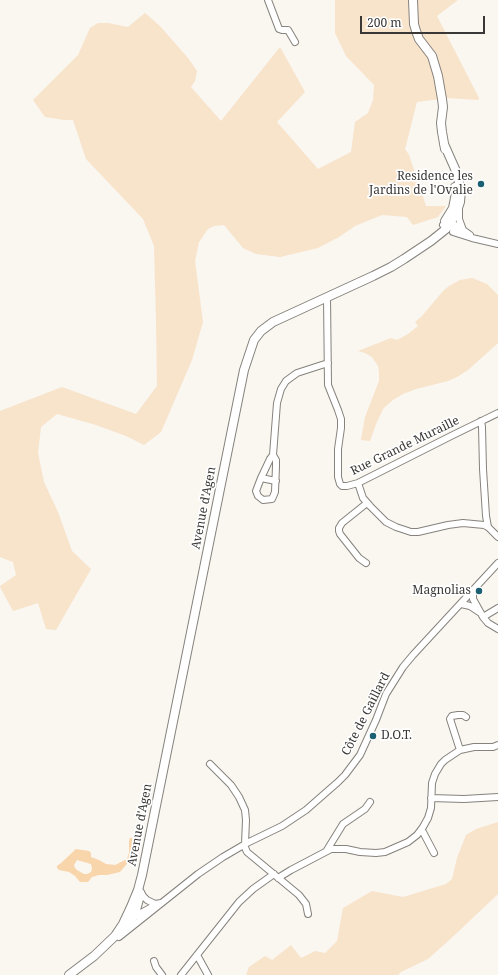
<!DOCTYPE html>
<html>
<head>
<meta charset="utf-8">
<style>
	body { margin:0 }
	#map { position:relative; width:498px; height:975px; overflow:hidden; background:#faf6f0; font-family:"Noto Serif",serif }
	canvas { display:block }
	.scale { position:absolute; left:360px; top:16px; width:125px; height:18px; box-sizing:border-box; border:2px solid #393836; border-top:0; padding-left:5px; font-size:12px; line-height:14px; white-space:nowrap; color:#393836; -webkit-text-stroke:3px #fff; paint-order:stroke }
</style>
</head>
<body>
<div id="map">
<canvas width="498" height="975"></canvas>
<div class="scale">200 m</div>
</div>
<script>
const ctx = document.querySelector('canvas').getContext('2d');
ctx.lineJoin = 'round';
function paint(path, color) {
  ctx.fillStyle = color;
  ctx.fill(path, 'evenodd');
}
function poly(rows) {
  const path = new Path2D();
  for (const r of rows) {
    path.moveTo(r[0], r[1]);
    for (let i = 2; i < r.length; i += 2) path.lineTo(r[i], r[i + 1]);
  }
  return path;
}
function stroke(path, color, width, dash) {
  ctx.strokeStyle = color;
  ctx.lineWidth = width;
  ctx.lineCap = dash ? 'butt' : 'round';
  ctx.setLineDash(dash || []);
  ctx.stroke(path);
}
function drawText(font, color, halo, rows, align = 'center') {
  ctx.font = font + ' "Noto Serif",serif';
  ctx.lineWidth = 3.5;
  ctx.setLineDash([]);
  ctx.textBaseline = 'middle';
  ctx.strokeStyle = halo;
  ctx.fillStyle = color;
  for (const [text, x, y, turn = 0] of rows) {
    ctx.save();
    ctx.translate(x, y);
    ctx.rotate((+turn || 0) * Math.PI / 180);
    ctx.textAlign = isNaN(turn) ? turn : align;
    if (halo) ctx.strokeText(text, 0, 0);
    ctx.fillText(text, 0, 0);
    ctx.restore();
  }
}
const green = poly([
	[335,0,458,0,437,16,479,98,478,100,448,98,417,102,405,149,409,155,426,206,446,206,438,217,413,225,407,217,382,215,355,226,339,237,318,248,280,257,256,254,243,248,224,225,214,226,208,229,199,242,195,261,203,322,192,360,161,432,144,445,126,436,96,425,57,414,41,427,38,453,44,482,58,512,72,551,91,569,56,630,46,629,38,603,13,611,0,587,0,586,16,575,13,562,0,557,0,411,62,387,136,414,157,386,156,321,154,246,143,219,86,159,73,120,64,120,45,117,33,100,78,55,90,28,98,23,108,23,128,27,145,13,160,26,188,58,197,71,195,81,191,87,221,121,280,47,305,92,277,122,318,169,351,152,355,122,368,113,373,100,374,85,346,56,335,33],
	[472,278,487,284,498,295,498,343,468,370,457,377,448,381,416,389,403,394,393,400,386,406,383,409,376,424,370,441,361,440,365,417,379,381,379,372,378,366,372,357,365,353,358,351,391,338,397,340,408,334,418,326,415,322,422,316,443,291,449,286,460,280],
	[498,822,498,894,460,930,446,943,428,959,401,972,398,975,246,975,249,967,265,956,272,960,291,945,301,958,315,951,325,953,337,941,343,908,372,891,403,897,446,884,452,879,457,858,466,835,476,829]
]);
const water = poly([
	[130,838,132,838,133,840,132,858,120,872,107,875,99,875,92,877,88,882,80,882,75,876,69,872,59,870,57,868,57,866,61,863,76,849,89,851,91,853,91,857,99,860,106,864,115,865,127,859,129,853,129,841],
	[77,860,91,864,92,869,91,872,87,874,84,874,77,870,75,868,74,865]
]);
const minor = poly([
	[268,0,279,29,282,30,288,30,295,42],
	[459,209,459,219,463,230,470,235],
	[449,222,449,225,457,233],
	[443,225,448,222,452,223,463,230],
	[453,232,472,238,498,244],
	[327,297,328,385,338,410,341,419,341,428,338,449,338,477,340,484,342,486,347,486,358,483,451,436,498,413],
	[481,421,482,427,483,469,486,516,488,527],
	[273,455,276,460,276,466,275,492,272,499,263,500,258,496,256,491,261,478,270,459,273,455,277,403,281,389,286,381,297,373,328,363],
	[261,478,276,481],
	[358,483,363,498,370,506,386,522,396,527,411,532,418,532,448,525,463,523,484,525,488,527,498,537],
	[366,563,359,558,340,534,339,531,339,528,342,523,367,503],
	[473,591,473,599,483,617,488,623,498,629],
	[461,604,470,606,479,612],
	[483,617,498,608],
	[460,750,450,719,452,716,458,715,463,715,466,717],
	[210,764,231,785,239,797,245,810,246,820,245,844],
	[431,798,464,799,498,797],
	[421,830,423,832,434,853],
	[244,845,247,852,299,895,306,904,308,914],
	[327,850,343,824,365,809,370,802],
	[278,878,291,870,331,849,346,849,360,852,376,853,385,852,408,842,417,835,423,827,428,818,431,808,432,783,435,774,441,764,445,760,460,750,474,747,493,747,498,745],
	[141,892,143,896,147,900,155,904,161,903],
	[132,918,152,907],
	[119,937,198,874,223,857,247,843,282,826,306,810,338,782,345,775,360,755,376,720,386,694,403,667,413,655,498,563],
	[197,955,208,975],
	[154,961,156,967,162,975],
	[181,975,239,902,253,889,274,874]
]);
const major = poly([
	[413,0,414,24,416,31,419,39,432,56,438,76,442,99,443,107,441,123,442,132,445,149],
	[445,221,453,208,456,193,455,187],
	[126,928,135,914,139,899],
	[69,975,94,956,115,936,123,924,131,907,138,890,142,875,244,370,254,340,261,331,273,322,373,276,391,267,404,259,431,241,446,229,456,214,460,202,461,190,456,171,444,144]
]);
const markers = [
	[481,184,4,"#1b5f72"],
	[479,591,4,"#1b5f72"],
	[373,736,4,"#1b5f72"]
];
const poiNames = [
	["Residence les",473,177],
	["Jardins de l'Ovalie",473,191],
	["Magnolias",471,591],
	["D.O.T.",381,736,"left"]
];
const streetNames = [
	["Rue Grande Muraille",405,446,-26],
	["Avenue d'Agen",204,508,-79],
	["Côte de Gaillard",366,714,-63],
	["Avenue d'Agen",140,825,-79]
];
paint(green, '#f8e3cb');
paint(water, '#f9d5ac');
stroke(minor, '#86827d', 8);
stroke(major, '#86827d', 10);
stroke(minor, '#fff', 6);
stroke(major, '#fff', 8);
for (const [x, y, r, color] of markers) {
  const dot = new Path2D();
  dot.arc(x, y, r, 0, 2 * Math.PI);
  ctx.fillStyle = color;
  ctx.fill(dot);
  stroke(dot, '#fff', 1.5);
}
drawText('12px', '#393836', '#fff', poiNames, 'right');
drawText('12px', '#393836', '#fff', streetNames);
</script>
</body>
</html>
